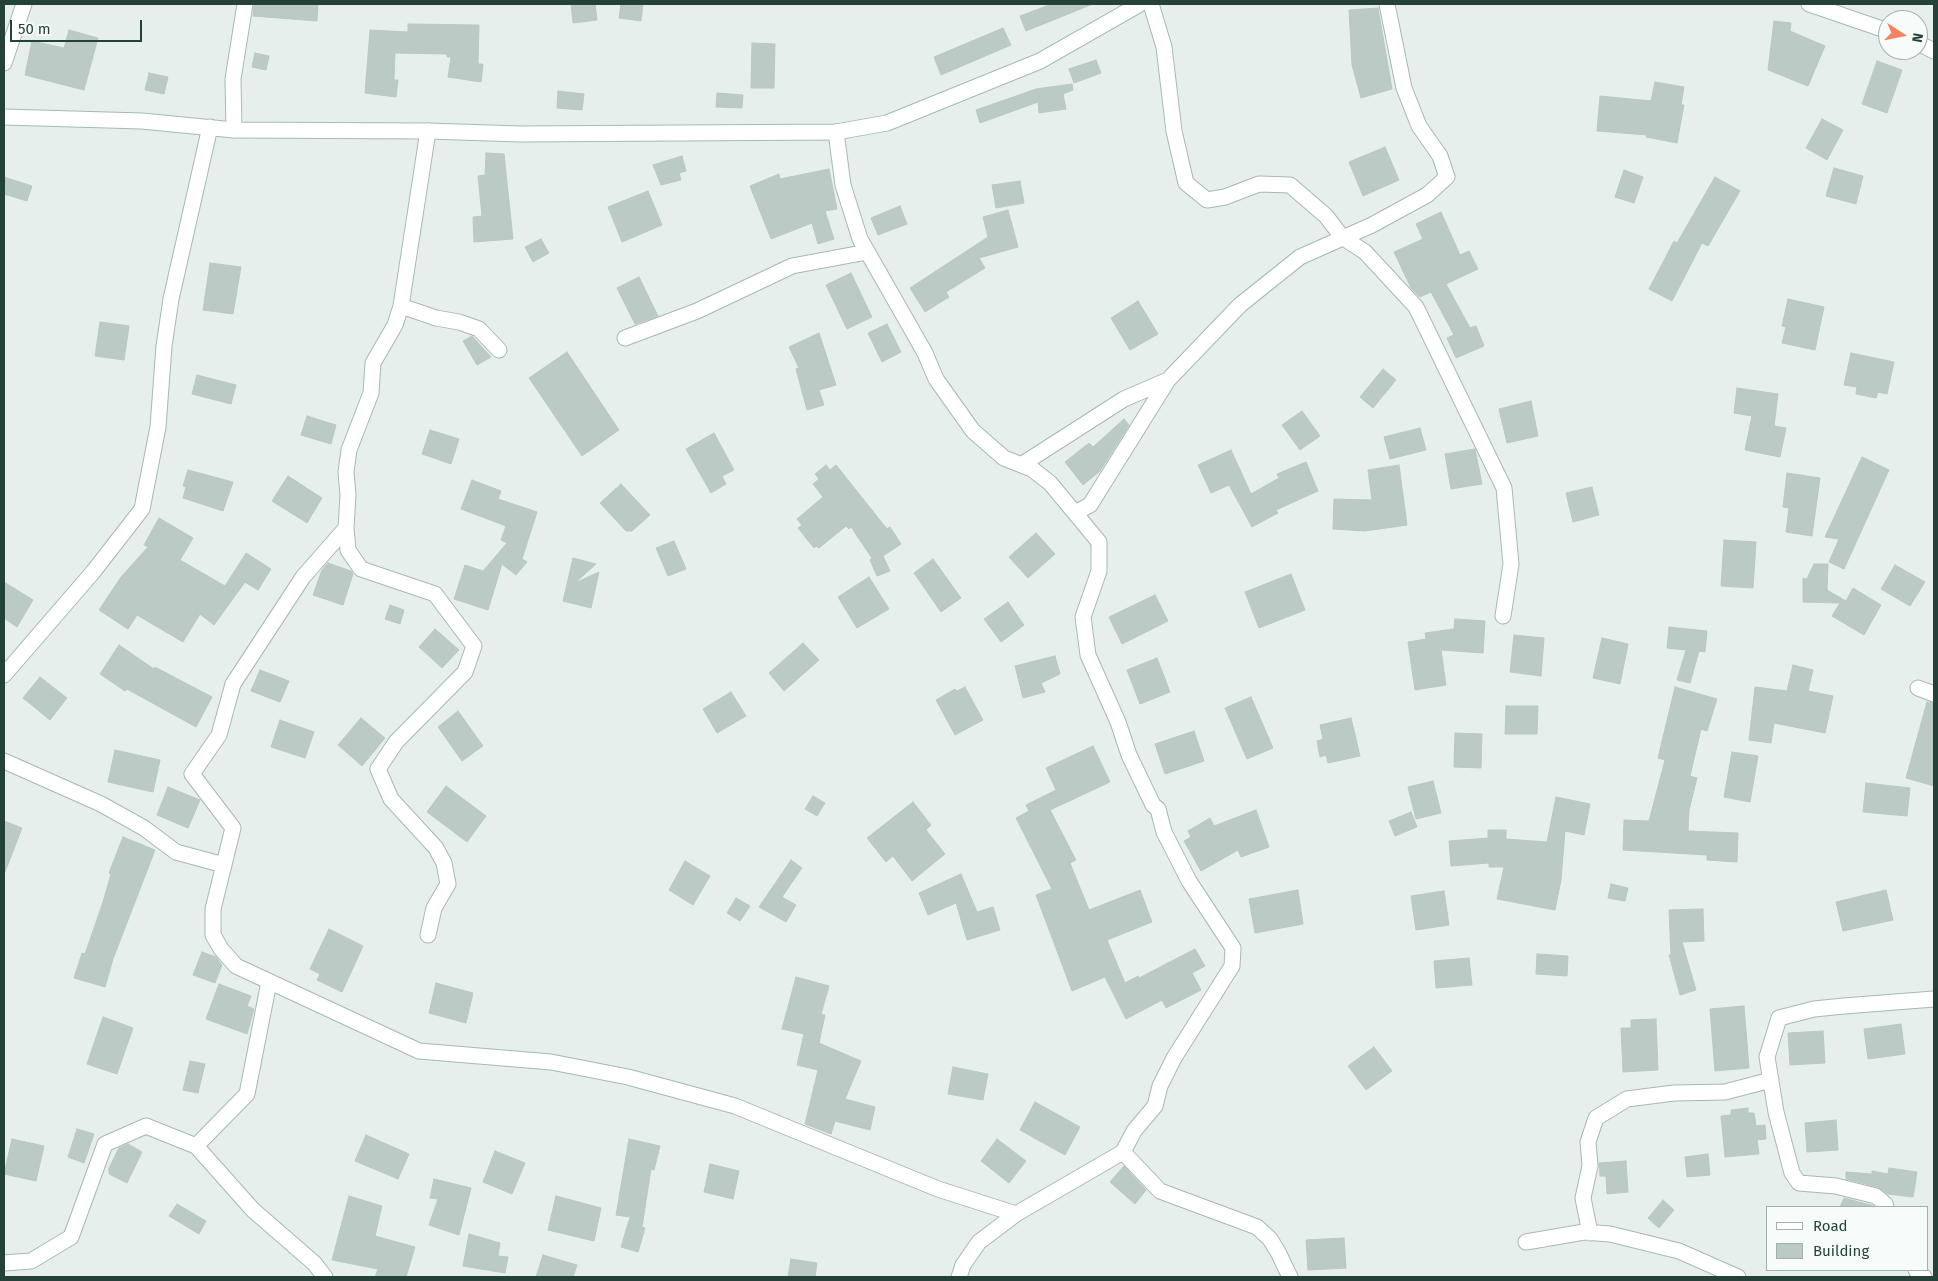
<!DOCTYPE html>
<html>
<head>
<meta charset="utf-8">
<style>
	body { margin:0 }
	#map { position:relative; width:1938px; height:1281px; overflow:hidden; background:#e6efeb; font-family:"Fira Sans",sans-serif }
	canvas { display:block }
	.frame { position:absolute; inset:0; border:5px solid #24423a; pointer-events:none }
	.legend { position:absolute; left:1766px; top:1206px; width:162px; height:65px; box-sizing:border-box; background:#f7fbf9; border:1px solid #a3b1ad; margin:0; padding:6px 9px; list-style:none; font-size:15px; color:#24423a }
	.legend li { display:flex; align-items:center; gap:10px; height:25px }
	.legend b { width:25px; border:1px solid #a3b1ad }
	.north { position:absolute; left:1878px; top:10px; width:50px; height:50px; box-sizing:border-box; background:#f7fbf9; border:1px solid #a3b1ad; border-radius:50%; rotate:101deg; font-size:14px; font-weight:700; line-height:20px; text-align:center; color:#24423a }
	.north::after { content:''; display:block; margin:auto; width:18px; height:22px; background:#f4845f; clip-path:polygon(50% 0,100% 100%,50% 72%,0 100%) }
	.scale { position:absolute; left:10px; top:20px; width:132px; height:22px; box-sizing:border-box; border:2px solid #24423a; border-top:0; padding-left:6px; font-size:15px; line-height:18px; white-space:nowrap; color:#24423a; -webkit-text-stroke:4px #f7fbf9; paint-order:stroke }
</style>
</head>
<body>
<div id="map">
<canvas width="1938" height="1281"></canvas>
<div class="frame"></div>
<ul class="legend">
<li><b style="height:6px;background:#fff"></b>Road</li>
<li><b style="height:14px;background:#bbcac4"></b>Building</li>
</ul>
<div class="north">N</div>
<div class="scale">50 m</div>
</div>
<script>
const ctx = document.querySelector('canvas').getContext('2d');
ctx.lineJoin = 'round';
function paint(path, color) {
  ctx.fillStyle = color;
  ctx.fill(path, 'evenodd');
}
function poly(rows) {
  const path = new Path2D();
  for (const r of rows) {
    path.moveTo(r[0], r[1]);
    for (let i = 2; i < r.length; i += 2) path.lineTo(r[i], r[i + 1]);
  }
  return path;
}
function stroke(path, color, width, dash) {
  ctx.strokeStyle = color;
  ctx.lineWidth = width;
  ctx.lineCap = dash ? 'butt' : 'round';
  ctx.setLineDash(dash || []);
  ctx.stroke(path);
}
const building = poly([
	[254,4,318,4,317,21,253,16,254,4],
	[571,4,595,4,597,20,573,23,571,4],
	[621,4,643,4,641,21,619,18,621,4],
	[1052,4,1093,4,1026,31,1020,16,1052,4],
	[1378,8,1392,89,1361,98,1352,65,1349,10,1378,8],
	[1774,21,1791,23,1790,31,1825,46,1808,86,1768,70,1774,21],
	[408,24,479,25,478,64,483,64,481,82,448,77,451,57,447,57,447,54,395,53,394,80,398,80,396,97,365,93,370,30,408,32,408,24],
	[1003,28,1011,45,941,75,934,57,1003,28],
	[69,30,98,38,84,90,25,75,32,41,64,48,69,30],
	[752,43,775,44,774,88,751,88,752,43],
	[255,53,269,56,266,70,252,67,255,53],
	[1096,60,1101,73,1074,83,1069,69,1096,60],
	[1877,61,1902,70,1887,113,1862,104,1877,61],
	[149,73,168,77,164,94,145,90,149,73],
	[1655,82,1684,87,1681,105,1684,105,1677,143,1646,137,1647,135,1597,131,1600,96,1651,101,1655,82],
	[1072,84,1073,90,1063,94,1066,109,1039,113,1038,102,980,123,976,110,1036,89,1072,84],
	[558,91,584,94,582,110,557,108,558,91],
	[717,93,743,95,742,108,716,107,717,93],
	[1822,119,1843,130,1827,160,1806,148,1822,119],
	[1385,147,1399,180,1363,196,1349,162,1385,147],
	[486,153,504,154,513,239,474,242,473,217,482,216,478,176,485,175,486,153],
	[682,156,686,171,679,173,681,180,661,185,653,165,682,156],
	[1834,168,1863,176,1856,204,1826,196,1834,168],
	[829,169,837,209,825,211,834,239,818,244,812,223,771,239,750,186,779,174,780,179,829,169],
	[1624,170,1643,177,1634,203,1615,197,1624,170],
	[4,177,32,186,27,201,4,194,4,177],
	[1715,177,1740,191,1708,246,1702,243,1672,301,1649,289,1674,241,1677,243,1715,177],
	[1020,181,1024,203,996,208,992,185,1020,181],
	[648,191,662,225,622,242,608,207,648,191],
	[900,206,907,224,878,235,871,218,900,206],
	[1008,210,1018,247,979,258,985,268,946,292,949,297,925,312,910,288,988,237,983,217,1008,210],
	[1441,212,1460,255,1469,251,1478,269,1446,284,1470,328,1476,326,1484,346,1456,358,1447,338,1454,335,1431,292,1420,297,1411,288,1394,252,1423,239,1416,224,1441,212],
	[541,239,549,253,533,262,525,247,541,239],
	[210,263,241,267,233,314,203,310,210,263],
	[851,273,872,317,847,329,826,285,851,273],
	[639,277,658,316,635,324,617,288,639,277],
	[1788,299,1824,307,1815,350,1782,343,1786,327,1782,326,1788,299],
	[1138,301,1158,334,1130,350,1111,318,1138,301],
	[100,322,129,326,124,360,95,356,100,322],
	[887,324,901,352,882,362,868,333,887,324],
	[819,333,836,385,819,390,824,405,807,410,796,369,799,368,789,347,819,333],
	[472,336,491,357,477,365,463,341,472,336],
	[567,352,619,430,582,456,529,378,567,352],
	[1851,353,1894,362,1887,394,1878,392,1876,398,1856,394,1857,387,1844,385,1851,353],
	[1383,369,1396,380,1373,408,1360,397,1383,369],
	[197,375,236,385,231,404,192,394,197,375],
	[1737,388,1778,394,1774,426,1786,428,1780,457,1745,450,1752,416,1734,413,1737,388],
	[1531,401,1538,436,1507,443,1499,409,1531,401],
	[1302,411,1320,436,1300,450,1282,425,1302,411],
	[307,416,336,425,331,444,301,435,307,416],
	[1124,419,1129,425,1100,471,1083,485,1065,462,1089,443,1093,447,1124,419],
	[1420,428,1426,450,1390,459,1384,437,1420,428],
	[430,430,459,439,451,464,422,454,430,430],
	[714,433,734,470,722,476,726,484,711,493,686,449,714,433],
	[1475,449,1482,484,1451,489,1445,454,1475,449],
	[1231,450,1251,494,1279,478,1277,474,1306,462,1318,491,1276,510,1278,513,1252,527,1229,485,1211,493,1198,465,1231,450],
	[1862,457,1889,470,1844,569,1829,562,1839,539,1825,537,1862,457],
	[826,465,830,470,836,465,887,529,890,527,901,544,883,556,890,571,877,576,870,560,872,558,851,527,849,529,846,526,819,548,816,546,814,548,798,528,802,525,797,519,823,497,813,484,819,479,815,474,826,465],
	[1399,465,1407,525,1365,531,1333,529,1334,499,1372,500,1368,470,1399,465],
	[188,470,233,482,223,511,183,498,186,487,183,486,188,470],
	[1787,473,1820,478,1812,536,1786,532,1789,508,1783,507,1787,473],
	[288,476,322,498,307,523,272,501,288,476],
	[472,480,501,491,498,499,537,512,522,559,527,562,516,575,502,564,488,610,454,599,465,565,483,571,507,543,501,540,506,526,461,509,472,480],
	[621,484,650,515,632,531,626,531,600,503,621,484],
	[1592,487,1599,515,1573,522,1566,493,1592,487],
	[159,518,193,538,180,560,225,586,246,553,271,569,258,590,245,582,214,625,200,614,183,642,137,615,128,629,99,610,121,577,148,547,144,545,159,518],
	[1036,533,1055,554,1028,578,1009,557,1036,533],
	[1724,540,1756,542,1753,588,1721,586,1724,540],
	[674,541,686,569,668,576,656,548,674,541],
	[573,558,596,564,575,583,599,572,591,608,563,601,573,558],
	[933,559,961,598,941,612,914,573,933,559],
	[328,563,351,571,353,574,343,605,313,595,322,570,328,563],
	[1814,564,1828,564,1827,590,1846,601,1853,588,1881,605,1864,635,1832,616,1840,603,1803,602,1803,578,1807,579,1814,564],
	[1895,565,1925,582,1910,606,1881,589,1895,565],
	[1291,574,1305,610,1259,628,1245,592,1291,574],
	[869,577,889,609,857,628,838,597,869,577],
	[4,582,33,600,17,627,4,618,4,582],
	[1155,595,1168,621,1122,644,1109,617,1155,595],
	[1008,602,1024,625,1001,642,984,619,1008,602],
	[390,605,404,610,400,624,385,619,390,605],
	[1455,619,1485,621,1483,653,1441,650,1446,685,1415,690,1408,642,1426,639,1425,633,1454,629,1455,619],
	[1669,627,1707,631,1705,652,1699,651,1690,683,1677,680,1686,650,1667,648,1669,627],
	[435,629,459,650,442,668,419,647,435,629],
	[1514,635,1544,638,1541,676,1510,672,1514,635],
	[1602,638,1628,644,1620,684,1593,678,1602,638],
	[803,643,819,660,784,691,769,673,803,643],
	[119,645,154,669,155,667,212,697,196,727,127,689,125,691,100,674,119,645],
	[1055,656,1060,674,1041,683,1045,692,1023,698,1015,666,1055,656],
	[1157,658,1170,692,1140,704,1127,670,1157,658],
	[1793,665,1813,670,1808,691,1833,696,1825,733,1774,723,1771,743,1749,740,1755,687,1787,691,1793,665],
	[260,670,289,681,280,702,251,691,260,670],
	[40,677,67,698,50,720,23,698,40,677],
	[965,687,983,720,955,735,936,700,955,689,957,691,965,687],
	[1675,687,1717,699,1707,731,1701,729,1690,776,1697,778,1689,810,1688,831,1738,833,1737,862,1707,860,1707,855,1623,850,1624,820,1649,821,1665,760,1658,758,1675,687],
	[731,692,746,716,717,733,703,709,731,692],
	[1251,697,1273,748,1247,759,1225,708,1251,697],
	[1927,702,1934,703,1934,786,1906,778,1927,702],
	[1506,706,1538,706,1537,734,1505,734,1506,706],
	[458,711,483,746,462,761,438,727,458,711],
	[361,718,385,738,362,766,338,745,361,718],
	[1351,718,1360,756,1328,763,1326,755,1320,757,1317,741,1323,739,1320,725,1351,718],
	[280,720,314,732,305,758,271,747,280,720],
	[1194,731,1204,761,1165,774,1155,744,1194,731],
	[1455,733,1482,734,1481,768,1454,767,1455,733],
	[1093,746,1110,782,1050,810,1076,860,1070,863,1089,910,1140,890,1152,922,1107,940,1125,983,1138,976,1139,978,1195,949,1205,966,1192,973,1201,990,1166,1008,1162,1000,1126,1019,1105,977,1072,991,1036,895,1052,889,1016,818,1029,811,1026,805,1056,790,1046,768,1093,746],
	[115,750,160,760,153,792,108,782,115,750],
	[1732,752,1758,756,1750,802,1724,797,1732,752],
	[1433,781,1441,813,1416,819,1408,787,1433,781],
	[1866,783,1910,788,1907,816,1863,812,1866,783],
	[446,786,486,816,467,842,427,812,446,786],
	[168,787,200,800,188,828,157,815,168,787],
	[813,796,825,803,817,816,805,809,813,796],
	[1556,797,1590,804,1584,835,1565,831,1561,880,1555,910,1497,899,1504,867,1489,867,1489,863,1451,866,1449,841,1488,838,1488,830,1506,830,1506,839,1547,842,1556,797],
	[913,802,931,825,926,830,945,854,912,881,893,856,886,862,867,838,913,802],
	[1256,810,1269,847,1241,857,1238,850,1201,871,1184,841,1191,837,1188,831,1210,818,1214,826,1256,810],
	[1411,812,1417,827,1395,836,1389,821,1411,812],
	[4,821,22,828,5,872,4,871,4,821],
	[123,837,155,850,113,959,105,987,74,978,82,953,85,954,103,902,111,874,109,873,123,837],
	[791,860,802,868,782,897,796,905,786,922,759,907,791,860],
	[685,861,710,876,693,905,669,890,685,861],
	[961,874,977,912,993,907,1000,930,967,940,956,903,928,915,919,893,961,874],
	[1611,884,1628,888,1625,901,1608,898,1611,884],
	[1298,890,1303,924,1255,933,1249,899,1298,890],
	[1886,890,1893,920,1843,931,1836,902,1886,890],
	[1444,891,1449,925,1416,930,1411,896,1444,891],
	[736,898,750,906,740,921,727,913,736,898],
	[1703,909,1704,941,1682,942,1696,990,1680,995,1669,955,1671,955,1669,910,1703,909],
	[329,929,363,946,342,992,317,980,320,974,310,969,329,929],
	[202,952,216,957,222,965,215,983,193,975,202,952],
	[1537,954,1568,956,1567,976,1536,974,1537,954],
	[1469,958,1472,985,1436,988,1434,961,1469,958],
	[796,977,829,986,821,1014,825,1015,819,1043,861,1061,845,1099,875,1107,870,1130,835,1121,831,1134,805,1124,818,1070,797,1065,804,1034,782,1029,796,977],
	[436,983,473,993,466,1023,429,1013,436,983],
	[219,984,251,996,247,1006,254,1009,247,1034,206,1019,219,984],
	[1744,1006,1749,1068,1715,1071,1710,1009,1744,1006],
	[103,1017,133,1028,117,1074,87,1064,103,1017],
	[1656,1019,1658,1070,1623,1072,1621,1028,1631,1028,1631,1020,1656,1019],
	[1901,1024,1905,1054,1868,1059,1864,1029,1901,1024],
	[1823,1031,1825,1063,1790,1065,1788,1033,1823,1031],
	[1374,1047,1392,1071,1366,1090,1348,1066,1374,1047],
	[190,1061,205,1064,198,1093,183,1090,190,1061],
	[953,1067,988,1074,983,1100,948,1094,953,1067],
	[1035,1102,1080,1127,1065,1155,1020,1130,1035,1102],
	[1748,1108,1748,1113,1754,1113,1756,1126,1765,1125,1766,1139,1757,1140,1759,1154,1725,1157,1721,1116,1731,1115,1731,1110,1748,1108],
	[1836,1120,1838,1150,1807,1152,1805,1123,1836,1120],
	[77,1129,94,1134,84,1163,68,1157,77,1129],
	[366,1135,409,1154,398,1179,355,1161,366,1135],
	[12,1139,44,1146,36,1181,4,1174,12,1139],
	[629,1139,660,1146,654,1170,651,1169,642,1227,645,1228,638,1252,621,1247,630,1217,616,1215,629,1139],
	[997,1139,1026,1161,1009,1183,981,1161,997,1139],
	[128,1144,142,1152,127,1183,109,1174,109,1168,119,1148,128,1144],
	[495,1151,525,1163,512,1194,483,1182,495,1151],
	[1708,1154,1710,1175,1687,1177,1685,1157,1708,1154],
	[1626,1161,1628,1192,1607,1194,1606,1176,1600,1176,1599,1163,1626,1161],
	[710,1164,739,1171,733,1199,704,1192,710,1164],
	[1124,1166,1146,1190,1135,1204,1110,1182,1124,1166],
	[1889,1168,1917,1172,1913,1197,1888,1194,1878,1187,1846,1179,1846,1172,1872,1174,1872,1171,1888,1174,1889,1168],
	[434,1179,471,1188,459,1235,429,1225,438,1199,430,1198,434,1179],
	[349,1196,382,1206,375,1236,415,1247,406,1277,375,1277,378,1269,332,1260,349,1196],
	[556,1196,601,1208,594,1241,548,1230,556,1196],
	[1844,1198,1871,1205,1875,1207,1840,1207,1844,1198],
	[1663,1200,1674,1210,1659,1228,1648,1218,1663,1200],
	[177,1204,206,1221,199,1234,169,1216,177,1204],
	[469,1234,500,1243,498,1256,508,1257,505,1273,463,1266,469,1234],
	[1344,1238,1346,1268,1308,1270,1306,1240,1344,1238],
	[543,1255,577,1265,573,1277,536,1277,543,1255],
	[791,1259,817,1263,815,1277,788,1277,791,1259]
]);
const street = poly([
	[1151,4,1164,47,1174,131,1186,183,1207,200,1225,197,1259,184,1290,185,1326,216,1342,237,1365,252,1416,307,1504,488,1511,564,1503,616],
	[4,63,24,4],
	[234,130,233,79,245,4],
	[428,131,401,306,395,325,373,363,371,393,349,450,346,472,348,495,346,528,348,550,361,569,435,594,474,646,465,672,396,742,378,769,391,799,436,848,444,863,448,884,434,908,428,935],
	[836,132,843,185,860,239,925,353,936,379,973,431,1004,458,1032,469,1050,483,1099,542,1099,571,1083,617,1088,655,1118,722,1129,755,1153,805,1158,809,1164,832,1189,881,1233,948,1232,966,1174,1058,1160,1086,1155,1106,1134,1131,1123,1152,1016,1214,979,1242,963,1265,959,1277],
	[401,306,436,318,459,322,479,329,499,350],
	[625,338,697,311,792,266,867,252],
	[1021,465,1124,399,1168,380],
	[1075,513,1090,505,1168,380,1240,305,1300,257,1372,225,1427,195,1447,177,1440,156,1419,126,1404,88,1387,4],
	[346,528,303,577,233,684,219,735,192,774,233,828,213,909,213,935,221,949,236,966,419,1051,551,1062,628,1077,735,1106,938,1189,1016,1214],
	[4,675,93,572,142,509,158,427,164,346,171,299,210,127],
	[1918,688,1934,694],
	[4,761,101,804,144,828,176,852,224,865],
	[196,1146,253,1210,314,1263,325,1277],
	[1123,1152,1160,1191,1257,1227,1270,1239,1278,1252,1290,1277],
	[1886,1207,1885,1204,1876,1196,1836,1186,1799,1183,1792,1173,1776,1112,1767,1057,1779,1018,1814,1009,1844,1006,1934,999],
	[1590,1233,1583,1198,1590,1166,1588,1142,1596,1118,1627,1099,1674,1093,1725,1092,1771,1080],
	[1526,1242,1584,1232,1610,1234,1679,1251,1738,1277],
	[4,1263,31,1261,71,1237,105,1144,146,1126,196,1146,247,1094,269,982],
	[1916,1270,1924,1277]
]);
const secondary = poly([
	[1809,4,1888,31],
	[1918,43,1934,51],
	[4,117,142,121,234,130,428,131,520,134,836,132,887,123,1040,61,1140,4]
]);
paint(building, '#bbcac4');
stroke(building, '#b8c9c2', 1);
stroke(street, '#a8b8b2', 17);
stroke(secondary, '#a4bbb3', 17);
stroke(street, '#fff', 15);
stroke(secondary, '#fff', 15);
</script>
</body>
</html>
